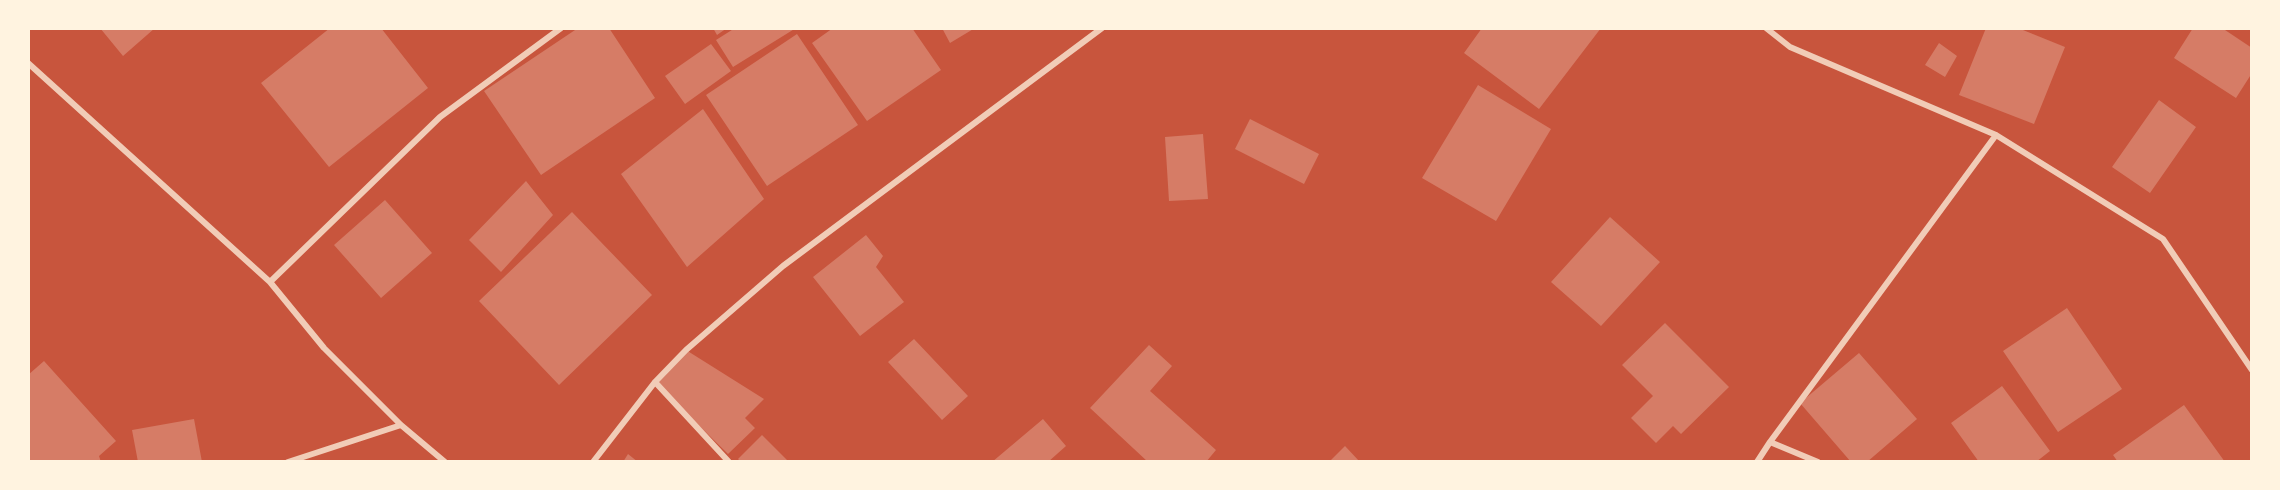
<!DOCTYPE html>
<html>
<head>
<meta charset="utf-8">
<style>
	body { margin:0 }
	#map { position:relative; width:2280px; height:490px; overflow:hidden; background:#c8553d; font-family:"Open Sans",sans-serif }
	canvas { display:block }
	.frame { position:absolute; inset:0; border:30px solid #fff3e0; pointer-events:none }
</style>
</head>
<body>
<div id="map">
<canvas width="2280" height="490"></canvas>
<div class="frame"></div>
</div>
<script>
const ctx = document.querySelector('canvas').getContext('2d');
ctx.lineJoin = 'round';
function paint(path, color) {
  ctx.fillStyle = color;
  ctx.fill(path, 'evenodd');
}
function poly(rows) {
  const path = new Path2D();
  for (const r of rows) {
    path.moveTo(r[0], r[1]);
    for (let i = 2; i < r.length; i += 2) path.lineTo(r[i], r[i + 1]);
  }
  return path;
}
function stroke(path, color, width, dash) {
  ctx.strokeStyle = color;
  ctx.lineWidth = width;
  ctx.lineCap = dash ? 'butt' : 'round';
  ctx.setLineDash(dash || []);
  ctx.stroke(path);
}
const building = poly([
	[100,28,155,28,123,56],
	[330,28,381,28,428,88,329,167,261,83],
	[578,28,609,28,655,98,541,175,484,91],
	[713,28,727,28,717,35],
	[735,28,796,28,733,67,716,40],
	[833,28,912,28,941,70,867,121,812,43],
	[942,28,975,28,950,43],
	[1482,28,1601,28,1539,109,1464,53],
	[1986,28,2018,28,2065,47,2034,124,1959,95],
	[2193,28,2222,28,2252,48,2252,73,2236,98,2174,58],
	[797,34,858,125,767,186,706,95],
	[1939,43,1957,56,1945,77,1925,65],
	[711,44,731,71,685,104,665,76],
	[1478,85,1551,129,1496,221,1422,178],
	[2159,100,2196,127,2150,193,2112,167],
	[703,109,764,199,687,267,621,174],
	[1250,119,1319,154,1304,184,1235,149],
	[1203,134,1208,199,1169,201,1165,137],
	[526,181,553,215,501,272,469,240],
	[385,200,432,253,381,298,334,245],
	[572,212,652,295,559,385,479,301],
	[1610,217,1660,262,1601,326,1551,282],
	[866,235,883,256,876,267,904,302,860,336,813,277],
	[2067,308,2122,389,2058,432,2003,351],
	[1665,323,1729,387,1681,434,1673,426,1656,443,1631,418,1653,396,1622,365],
	[914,339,968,396,942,420,888,362],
	[1149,345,1172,366,1150,391,1216,450,1206,462,1148,462,1090,408],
	[686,350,764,399,745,418,755,428,728,454,655,382],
	[1859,353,1917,419,1867,462,1851,462,1800,403],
	[44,361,116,441,99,456,101,462,28,462,28,375],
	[2002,386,2050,451,2036,462,1979,462,1951,423],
	[2184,405,2225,462,2118,462,2113,455],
	[194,419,202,462,138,462,132,430],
	[1043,419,1066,446,1048,462,992,462],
	[762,435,789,462,741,462,738,459],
	[1345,446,1360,462,1329,462],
	[628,454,638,462,623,462]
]);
const minor = poly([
	[1766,28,1790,47,1996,135,2163,239,2252,370],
	[28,63,270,282,324,348,401,425,445,462],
	[270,282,440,117,561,28],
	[655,382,729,462],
	[1770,442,1996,135],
	[288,462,401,425],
	[593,462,655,382,686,350,783,266,1102,28],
	[1757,462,1770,442,1818,462]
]);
paint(building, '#d67c66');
stroke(minor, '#f1ccb7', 6);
</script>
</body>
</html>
